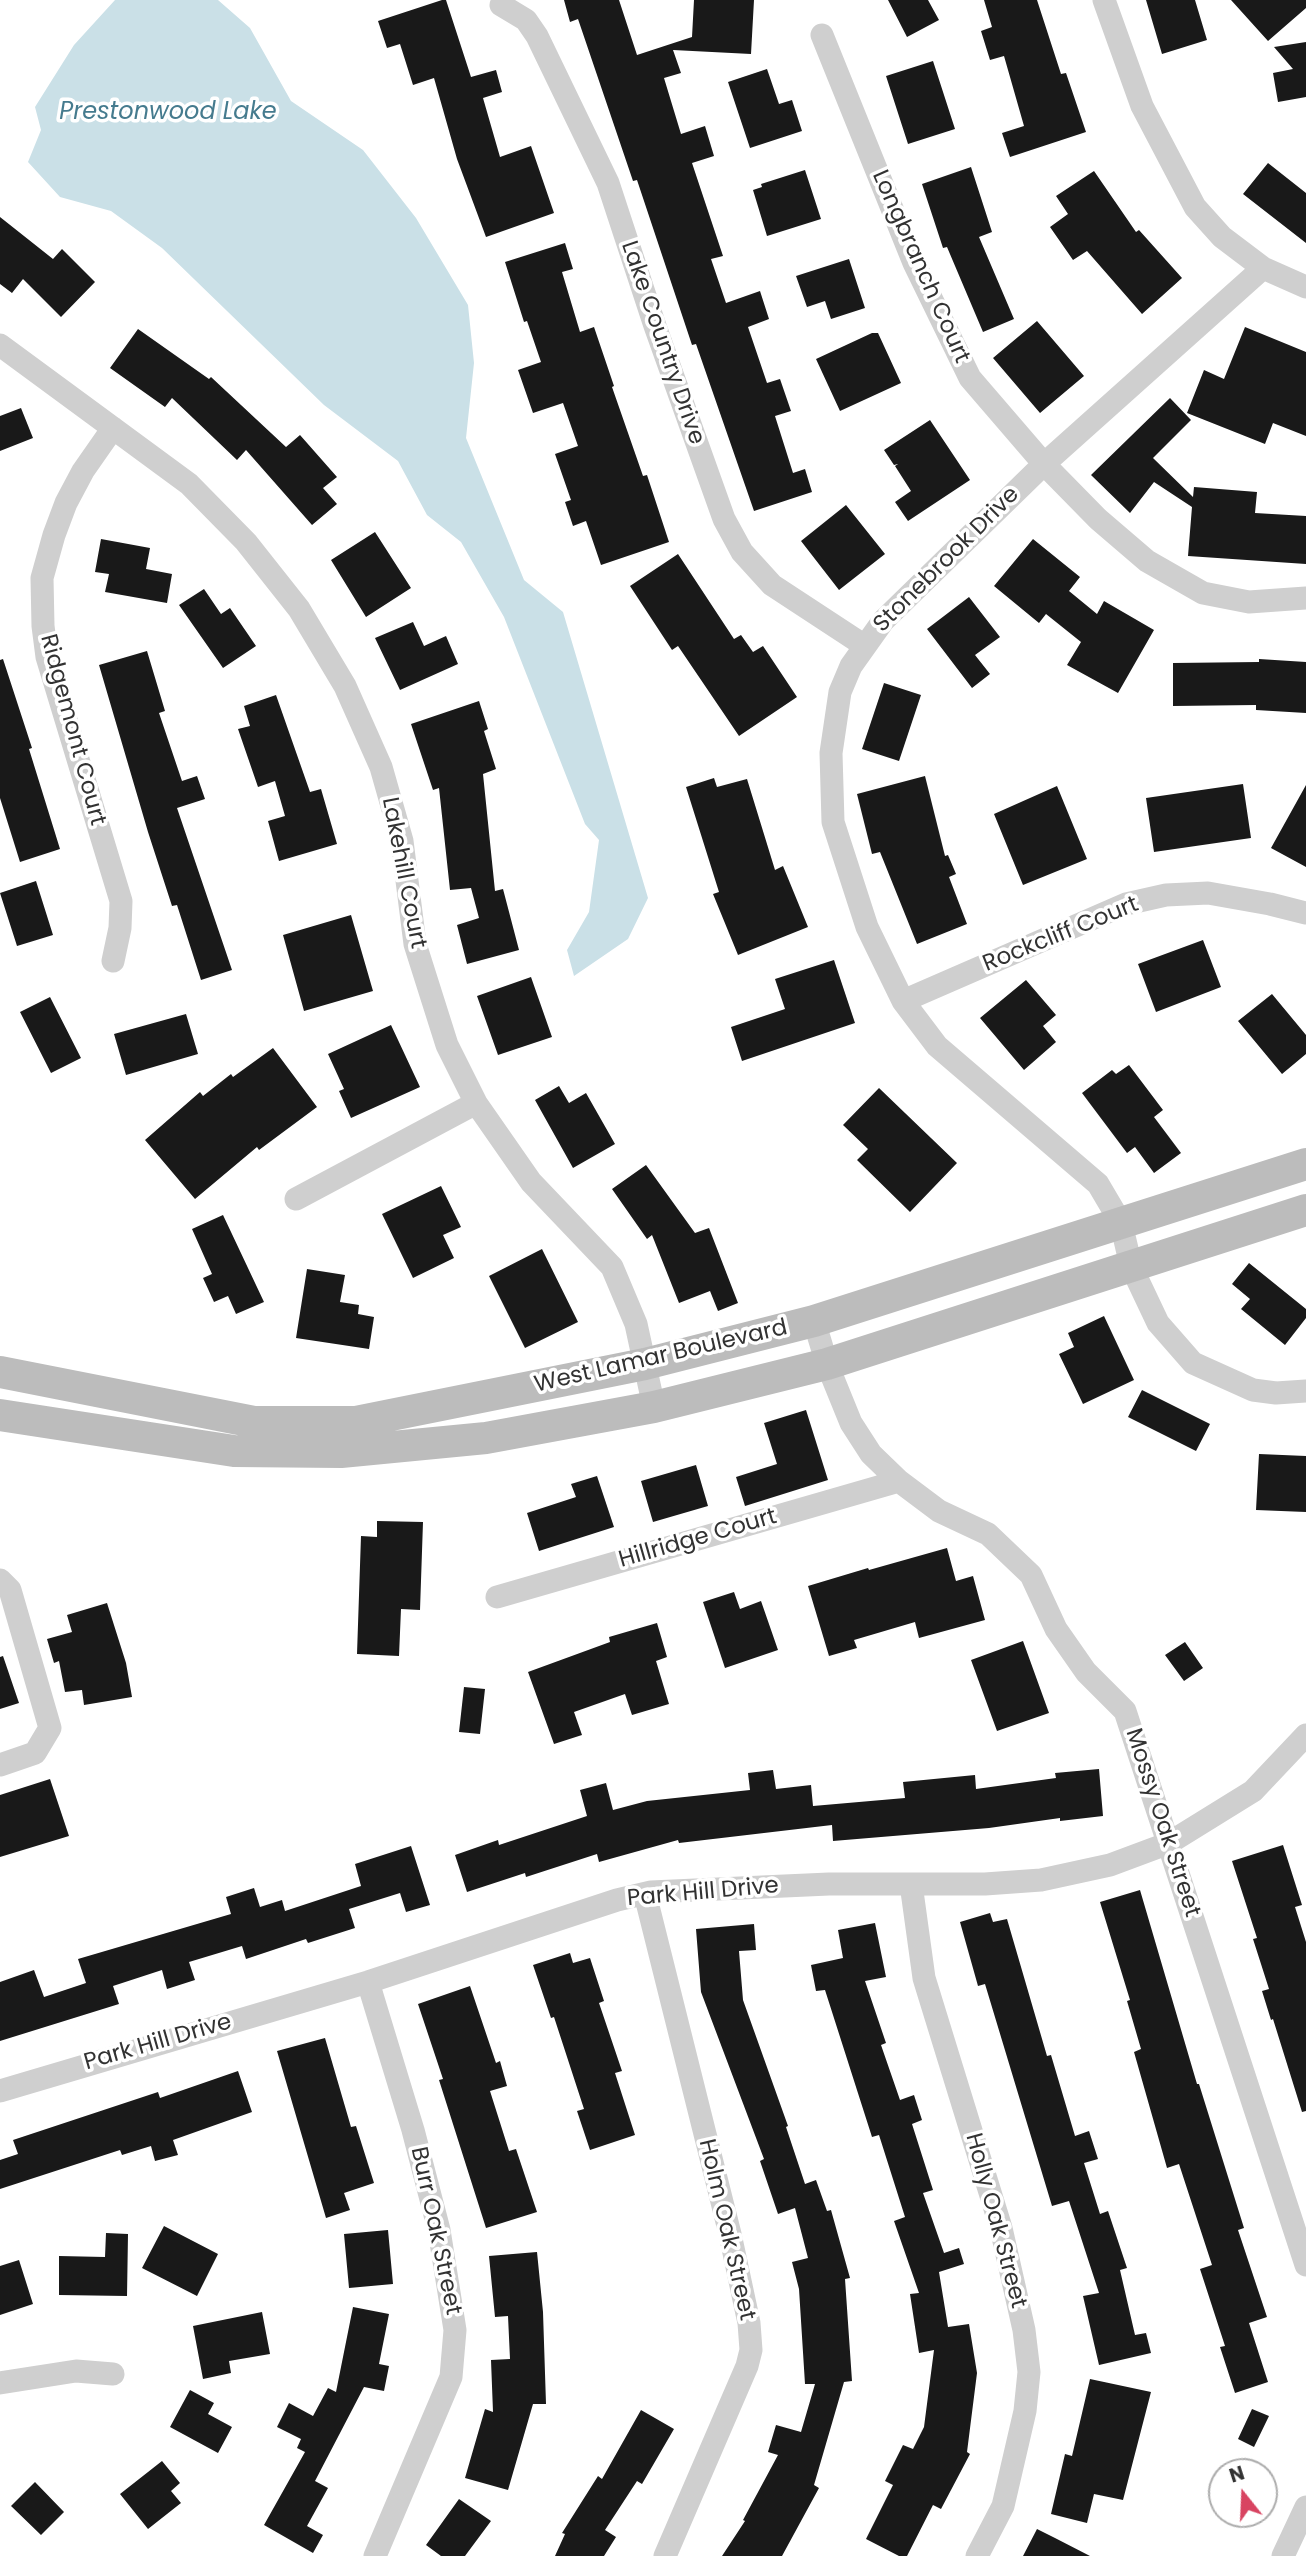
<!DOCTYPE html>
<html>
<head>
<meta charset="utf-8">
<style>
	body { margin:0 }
	#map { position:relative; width:1306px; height:2556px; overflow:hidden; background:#fff; font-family:Poppins,sans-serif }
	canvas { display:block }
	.north { position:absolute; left:1208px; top:2458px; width:70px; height:70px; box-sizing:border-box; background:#fff; border:2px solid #adadad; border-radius:50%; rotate:342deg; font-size:19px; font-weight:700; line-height:28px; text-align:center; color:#323232 }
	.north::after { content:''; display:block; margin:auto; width:24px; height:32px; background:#d84461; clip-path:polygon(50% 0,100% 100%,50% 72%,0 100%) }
</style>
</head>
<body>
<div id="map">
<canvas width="1306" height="2556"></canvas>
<div class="north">N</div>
</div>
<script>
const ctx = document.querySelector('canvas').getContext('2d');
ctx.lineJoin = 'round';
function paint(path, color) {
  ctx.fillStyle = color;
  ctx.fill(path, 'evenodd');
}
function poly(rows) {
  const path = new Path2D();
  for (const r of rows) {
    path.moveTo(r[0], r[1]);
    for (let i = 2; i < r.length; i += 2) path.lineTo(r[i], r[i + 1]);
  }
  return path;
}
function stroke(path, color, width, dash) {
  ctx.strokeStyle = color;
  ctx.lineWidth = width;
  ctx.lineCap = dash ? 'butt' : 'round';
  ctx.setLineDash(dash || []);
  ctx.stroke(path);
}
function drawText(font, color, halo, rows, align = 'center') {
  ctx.font = font + ' Poppins,sans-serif';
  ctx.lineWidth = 7;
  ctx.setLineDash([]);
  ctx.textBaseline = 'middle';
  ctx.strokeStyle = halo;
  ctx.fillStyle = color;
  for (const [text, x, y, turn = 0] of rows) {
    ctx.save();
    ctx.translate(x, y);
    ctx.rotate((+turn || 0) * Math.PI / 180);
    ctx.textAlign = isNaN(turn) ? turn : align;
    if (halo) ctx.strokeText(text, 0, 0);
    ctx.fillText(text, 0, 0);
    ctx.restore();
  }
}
const water = poly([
	[115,0,218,0,250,28,291,101,363,150,416,218,468,305,474,363,466,438,524,580,563,612,648,898,628,939,574,976,567,950,589,912,599,840,585,824,504,617,461,542,427,515,398,461,324,405,162,248,111,211,60,197,28,162,41,130,35,107,74,45]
]);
const building = poly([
	[442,0,446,0,471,77,496,70,502,92,483,98,500,157,531,146,554,213,486,237,457,159,434,78,413,85,400,44,387,48,378,21],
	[564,0,619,0,637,55,692,37,694,0,754,0,751,54,673,50,681,73,664,78,681,134,705,126,714,156,692,163,723,256,711,259,726,303,760,291,769,319,748,327,767,383,780,379,791,411,775,416,793,473,805,469,812,492,754,511,696,344,692,345,637,180,633,181,578,19,570,22],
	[888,0,928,0,939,20,907,37],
	[984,0,1037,0,1061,74,1066,73,1086,132,1010,157,1002,133,1024,126,1004,56,990,60,981,31,992,27],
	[1146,0,1195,0,1207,40,1162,54],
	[1231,0,1306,0,1306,8,1268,41],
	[1306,42,1306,97,1278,102,1273,73,1293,69,1274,47],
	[933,61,955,129,908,144,886,76],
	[767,69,779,104,792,100,802,131,750,148,728,82],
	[1268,163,1306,193,1306,243,1243,194],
	[971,167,992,232,979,237,1014,319,983,332,947,247,943,248,922,184],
	[805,170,821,219,767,236,753,190,762,187,761,184],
	[1094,171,1136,232,1139,230,1182,278,1142,314,1087,251,1073,260,1050,227,1068,214,1056,196],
	[0,217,53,259,62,249,95,282,61,317,23,279,12,293,0,284],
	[565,243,573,269,562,272,580,332,594,327,614,386,612,387,643,476,647,475,669,542,601,565,586,521,573,526,565,502,571,500,555,454,578,446,563,403,533,413,518,370,541,362,527,321,524,322,505,262],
	[849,259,865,308,831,319,825,301,807,307,796,276],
	[1037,321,1084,376,1040,413,993,358],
	[1245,327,1306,352,1306,436,1273,423,1265,444,1187,413,1204,370,1224,379],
	[138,329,209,379,211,377,286,447,300,435,337,477,323,488,337,504,312,525,246,450,237,460,172,398,165,407,110,368],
	[872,333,878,333,901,383,840,411,816,359],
	[1170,398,1191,420,1153,458,1193,497,1194,487,1257,492,1255,513,1306,516,1306,564,1188,556,1192,507,1154,482,1130,513,1091,475],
	[21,408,33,438,0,451,0,416],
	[930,420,970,480,908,521,895,502,911,491,895,466,898,464,894,465,884,450],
	[846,505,885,554,839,590,801,541],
	[375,532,411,588,366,617,331,560],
	[101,539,150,548,146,569,172,574,167,603,105,592,109,574,95,572],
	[1033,539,1080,577,1069,591,1097,614,1104,601,1154,630,1118,693,1067,665,1081,642,1046,614,1039,623,994,586],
	[678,554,734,639,741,635,753,652,763,646,797,697,739,736,678,646,672,650,630,586],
	[204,589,221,614,230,608,256,646,223,668,179,605],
	[969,597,1000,637,975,655,990,674,972,688,927,629],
	[413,622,424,646,446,636,458,664,400,690,375,638],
	[147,651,165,711,159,713,182,781,197,776,205,799,177,808,232,970,201,980,177,905,172,906,148,832,99,665],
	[3,659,32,748,29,749,60,849,20,862,0,798,0,660],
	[1259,659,1306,662,1306,713,1256,710,1256,705,1173,706,1173,663,1259,662],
	[884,683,921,695,899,761,862,749],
	[276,695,310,792,321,789,337,844,279,861,268,821,285,816,275,781,258,787,238,729,250,726,244,706],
	[479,701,488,729,484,731,496,769,483,774,495,891,503,889,519,950,467,964,457,925,479,918,471,888,450,890,439,788,433,790,411,724],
	[925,776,945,856,948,855,956,874,949,877,967,924,917,944,880,852,872,854,857,794],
	[714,778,717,787,747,779,775,870,783,866,808,927,738,955,713,894,719,892,686,787],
	[1243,784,1251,838,1154,852,1146,798],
	[1306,785,1306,867,1271,848],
	[1057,786,1087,859,1023,885,994,814],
	[36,881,53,935,17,946,0,893],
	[351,915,373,991,304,1011,283,935],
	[1203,940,1221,987,1156,1012,1138,964],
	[834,960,855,1023,742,1061,731,1027,785,1009,775,979],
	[531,977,552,1037,498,1055,477,996],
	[1026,980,1056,1015,1043,1026,1056,1042,1024,1070,980,1018],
	[1272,994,1306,1035,1306,1054,1282,1074,1238,1021],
	[50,997,81,1058,51,1073,20,1012],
	[186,1014,198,1054,126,1075,114,1034],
	[391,1025,420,1087,351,1118,339,1091,344,1089,328,1054],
	[273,1048,317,1107,259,1150,257,1147,195,1199,145,1140,200,1092,203,1096,231,1074,233,1077],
	[1129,1065,1163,1110,1154,1117,1181,1153,1154,1173,1135,1147,1127,1153,1082,1093,1112,1070,1116,1074],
	[559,1086,569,1103,586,1093,615,1144,573,1168,535,1100],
	[879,1088,957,1163,910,1212,857,1160,868,1149,843,1125],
	[646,1165,695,1233,709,1228,738,1303,718,1311,710,1291,679,1303,652,1235,647,1239,612,1189],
	[441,1186,461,1227,443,1235,454,1258,413,1278,382,1214],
	[223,1215,264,1302,236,1314,228,1296,214,1302,203,1278,212,1274,192,1229],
	[542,1249,578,1322,525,1348,489,1276],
	[1249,1263,1306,1309,1306,1318,1285,1345,1241,1309,1250,1299,1232,1284],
	[307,1269,345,1275,340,1302,359,1305,358,1314,374,1317,369,1349,296,1338],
	[1104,1316,1134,1380,1083,1404,1059,1354,1074,1347,1068,1333],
	[1142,1390,1210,1424,1196,1451,1128,1417],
	[806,1410,828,1480,745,1506,736,1477,777,1464,764,1423],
	[1259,1454,1306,1456,1306,1512,1256,1510],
	[696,1465,708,1506,653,1522,641,1481],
	[597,1476,614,1527,539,1551,527,1513,576,1497,571,1484],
	[377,1521,423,1522,420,1610,401,1609,399,1656,357,1654,361,1536,377,1537],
	[947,1548,956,1581,973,1576,985,1620,919,1638,915,1622,854,1640,857,1648,829,1656,808,1586,868,1568,869,1570],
	[734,1592,740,1609,761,1601,778,1650,725,1668,703,1602],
	[107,1603,126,1663,132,1697,84,1705,82,1690,65,1692,59,1661,54,1663,47,1639,72,1632,67,1615],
	[657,1623,667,1657,656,1661,669,1704,632,1715,625,1694,574,1712,582,1735,554,1744,528,1672,610,1642,609,1637],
	[1023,1641,1049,1713,997,1731,971,1660],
	[1185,1642,1203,1668,1184,1681,1165,1655],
	[3,1656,19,1703,0,1709,0,1657],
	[464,1687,485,1689,480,1734,459,1732],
	[1099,1769,1103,1816,1060,1821,1060,1818,989,1828,833,1841,832,1825,679,1843,678,1840,599,1862,597,1854,526,1877,525,1873,467,1892,455,1855,498,1840,499,1845,587,1816,580,1790,606,1783,613,1810,647,1801,750,1790,748,1773,773,1770,776,1789,811,1785,813,1806,905,1798,903,1782,975,1775,976,1789,1056,1778,1055,1773],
	[50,1779,69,1836,0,1857,0,1795],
	[1283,1845,1302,1905,1295,1907,1306,1942,1306,2111,1302,2112,1273,2019,1271,2020,1262,1991,1269,1989,1253,1939,1257,1938,1232,1861],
	[411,1846,430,1905,406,1912,400,1893,349,1909,355,1928,308,1943,306,1939,246,1959,242,1946,189,1962,195,1980,167,1989,162,1970,113,1986,119,2004,0,2041,0,1982,34,1970,44,1997,86,1983,78,1959,231,1914,226,1897,254,1888,260,1907,282,1900,285,1911,361,1886,355,1864],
	[1140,1890,1197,2084,1199,2084,1244,2228,1238,2230,1267,2317,1249,2323,1268,2382,1235,2393,1220,2347,1225,2346,1200,2269,1212,2265,1179,2164,1167,2168,1134,2052,1141,2049,1127,2001,1130,2000,1100,1902],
	[990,1913,993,1922,1007,1919,1047,2056,1051,2055,1075,2136,1089,2131,1098,2159,1084,2163,1100,2214,1108,2211,1127,2268,1120,2270,1135,2335,1146,2333,1151,2353,1099,2365,1083,2296,1099,2293,1069,2201,1052,2206,985,1984,978,1986,960,1922],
	[875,1923,886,1977,865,1981,886,2043,881,2045,900,2100,914,2095,922,2120,912,2124,933,2190,923,2193,944,2253,959,2248,964,2264,939,2272,948,2327,969,2324,977,2373,967,2452,970,2454,941,2509,933,2505,907,2556,899,2556,866,2539,893,2485,885,2481,903,2445,913,2449,924,2427,934,2350,919,2353,910,2294,919,2293,894,2221,905,2217,879,2135,872,2137,825,1990,816,1991,811,1965,843,1958,838,1930],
	[754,1924,756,1950,739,1951,743,2000,788,2126,786,2127,805,2184,816,2180,827,2211,831,2210,850,2278,845,2279,852,2381,844,2382,814,2485,819,2488,782,2556,722,2556,745,2521,743,2520,778,2455,768,2452,776,2425,801,2432,815,2384,805,2384,799,2289,792,2262,808,2258,795,2208,778,2214,760,2161,764,2159,701,1992,696,1929],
	[570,1953,573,1963,590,1958,604,2001,599,2003,622,2071,615,2073,635,2135,590,2150,577,2111,584,2109,554,2017,551,2018,533,1965],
	[470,1986,496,2063,500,2061,507,2086,490,2091,509,2151,516,2149,537,2212,486,2228,439,2080,443,2079,418,2004],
	[325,2038,351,2127,356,2126,374,2183,344,2193,350,2210,326,2218,277,2051],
	[238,2071,252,2112,173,2140,178,2155,155,2161,151,2146,122,2155,120,2150,0,2189,0,2160,18,2154,13,2140,158,2092,160,2098],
	[164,2226,218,2254,197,2296,142,2268],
	[388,2230,393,2284,349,2288,344,2234],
	[106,2233,128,2234,127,2296,59,2295,59,2256,105,2257],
	[537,2252,543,2312,546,2404,533,2404,508,2490,465,2478,485,2409,493,2412,491,2360,510,2359,508,2316,495,2317,489,2256],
	[19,2260,33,2304,0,2315,0,2266],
	[353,2307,389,2314,379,2364,389,2366,384,2391,364,2387,315,2481,328,2488,307,2526,323,2535,313,2553,264,2525,305,2452,297,2448,301,2439,277,2427,289,2403,313,2416,328,2388,336,2392],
	[262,2312,270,2354,229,2361,231,2373,203,2379,193,2326],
	[1090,2379,1151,2392,1123,2500,1094,2494,1087,2523,1051,2514,1065,2454,1072,2456],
	[190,2390,214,2403,208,2414,232,2427,218,2453,170,2427],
	[1252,2409,1269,2416,1254,2447,1238,2439],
	[641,2410,674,2429,642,2484,637,2481,605,2530,616,2537,604,2556,555,2556,565,2534,562,2533,598,2476,602,2479],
	[162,2461,180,2483,171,2491,181,2503,148,2529,120,2494],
	[35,2482,64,2512,41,2535,11,2506],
	[459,2499,491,2521,465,2556,441,2556,426,2545],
	[1037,2529,1055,2538,1090,2556,1023,2556]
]);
const street = poly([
	[1104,0,1142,106,1195,207,1222,237,1263,268,1306,287],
	[501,5,526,20,537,36,608,183,655,326,724,519,742,552,772,585,865,646],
	[822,35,914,263,970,378,1044,464,1098,519,1147,561,1203,593,1249,602,1306,598],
	[1263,268,1044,464,883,621,851,666,840,692,831,753,833,822,867,927,903,1001,937,1046,1098,1184,1121,1223,1131,1266,1158,1323,1193,1363,1253,1390,1276,1393,1306,1391],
	[0,345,189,484,246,542,299,609,345,686,381,767,402,841,415,944,447,1045,476,1103,531,1182,612,1267,636,1324,654,1407],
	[113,428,83,471,66,503,54,535,42,578,43,626,47,657,121,901,120,928,113,961],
	[903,1001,1126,904,1166,895,1208,893,1270,904,1306,913],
	[296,1199,476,1103],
	[814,1321,827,1364,851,1423,871,1454,899,1481,939,1511,988,1534,1031,1575,1056,1629,1086,1672,1125,1711,1306,2265],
	[0,1580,10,1590,50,1728,35,1753,0,1765],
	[497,1597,899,1481],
	[911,1884,924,1978,1001,2228,1024,2330,1029,2372,1025,2411,1003,2506,977,2556],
	[645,1894,730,2234,749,2323,751,2350,747,2366,665,2556],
	[368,1982,413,2130,439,2230,455,2330,451,2377,375,2556],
	[0,2091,368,1982,617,1900,651,1892,829,1884,985,1884,1041,1880,1110,1865,1169,1843,1253,1791,1306,1735],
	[0,2383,76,2371,113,2374],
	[1283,2556,1306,2507]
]);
const secondary = poly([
	[0,1372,254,1422,356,1422,645,1364,814,1321,1306,1164],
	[0,1415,234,1451,341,1452,486,1438,654,1407,827,1364,1306,1210]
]);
const streetNames = [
	["Longbranch Court",920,267,66],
	["Lake Country Drive",662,343,71],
	["Stonebrook Drive",947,560,-45],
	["Ridgemont Court",72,730,75],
	["Lakehill Court",403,873,79],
	["Rockcliff Court",1061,935,-22],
	["West Lamar Boulevard",661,1357,-13],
	["Hillridge Court",698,1539,-16],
	["Mossy Oak Street",1162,1823,72],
	["Park Hill Drive",703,1893,-5],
	["Park Hill Drive",158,2043,-16],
	["Holly Oak Street",995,2221,75],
	["Holm Oak Street",726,2230,77],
	["Burr Oak Street",435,2231,78]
];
const waterNames = [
	["Prestonwood Lake",168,113]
];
paint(water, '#cae0e7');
paint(building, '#191919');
stroke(street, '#cfcfcf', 23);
stroke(secondary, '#bcbcbc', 32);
drawText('23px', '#323232', '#fff', streetNames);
drawText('italic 24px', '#457b8e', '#fff', waterNames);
</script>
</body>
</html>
